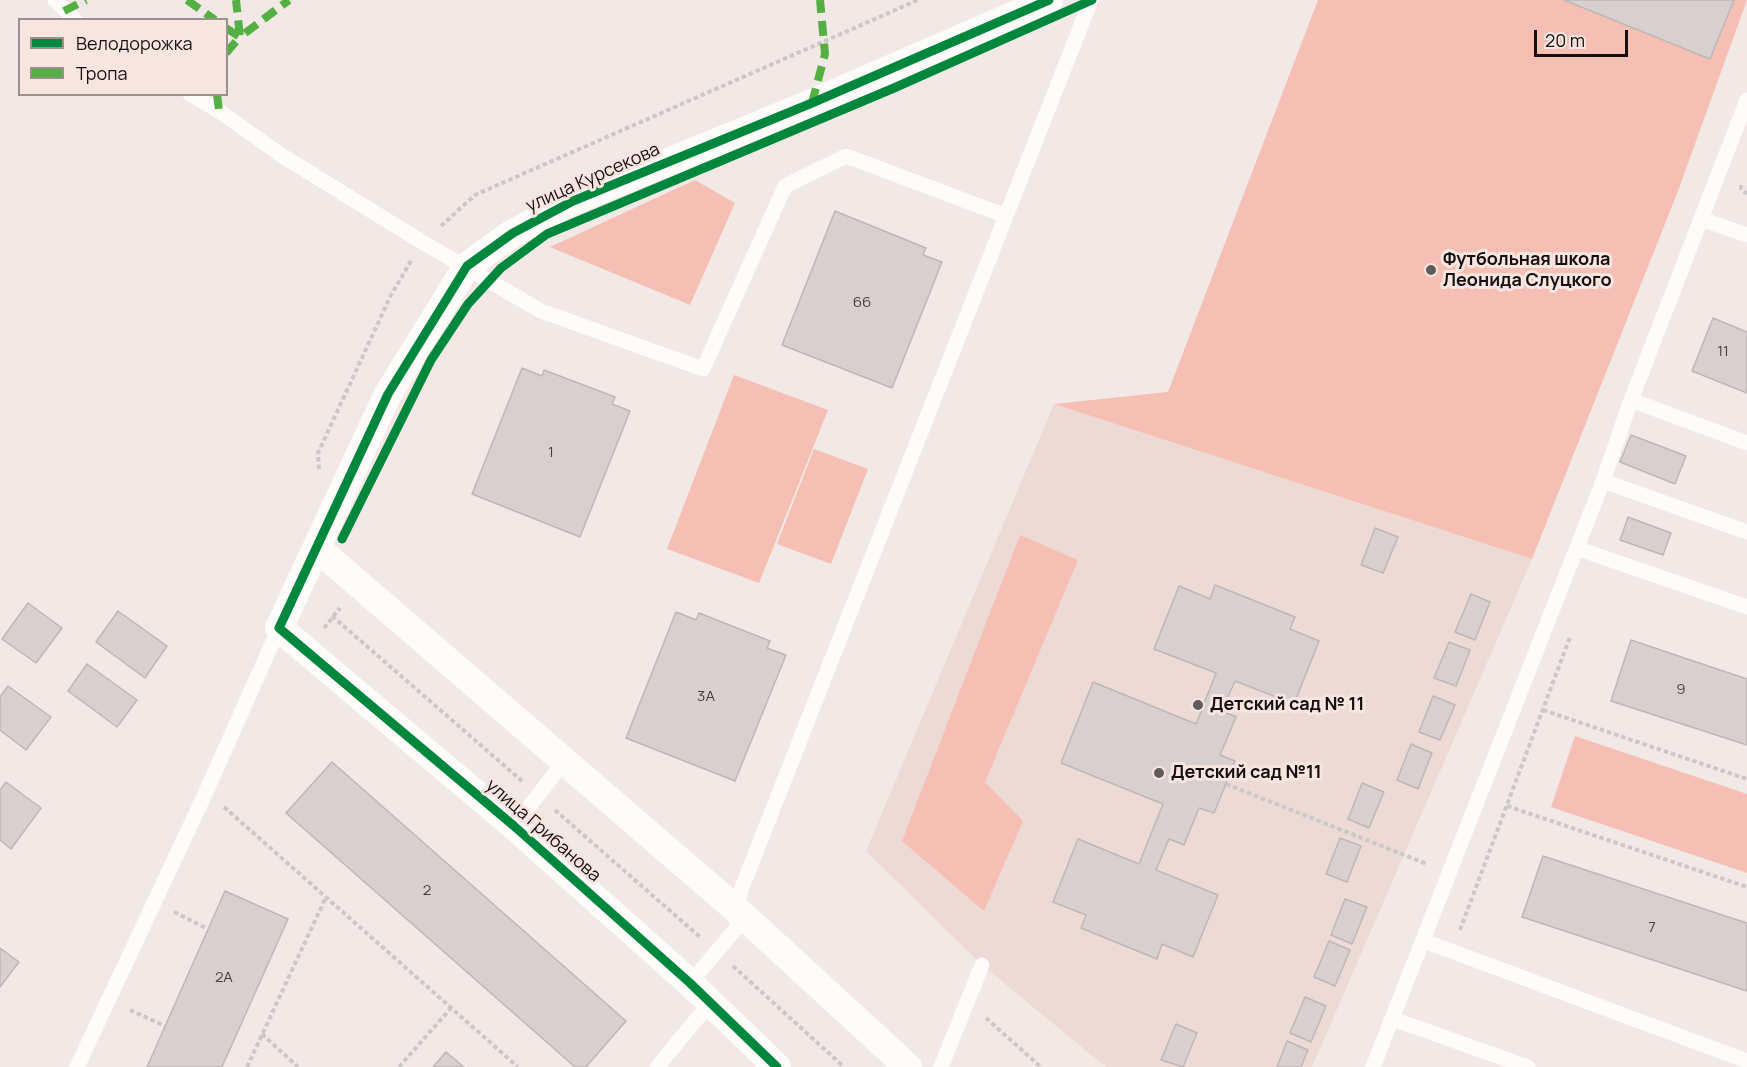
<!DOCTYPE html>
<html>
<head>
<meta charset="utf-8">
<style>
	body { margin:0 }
	#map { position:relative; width:1747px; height:1067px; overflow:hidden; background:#f2e8e5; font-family:Manrope,sans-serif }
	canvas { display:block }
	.legend { position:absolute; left:18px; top:18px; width:210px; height:78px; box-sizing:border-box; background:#f7e5e0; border:2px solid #9d8f8c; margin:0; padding:8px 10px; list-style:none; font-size:18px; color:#150f0d }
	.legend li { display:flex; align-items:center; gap:12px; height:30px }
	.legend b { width:30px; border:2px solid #9d8f8c }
	.scale { position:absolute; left:1534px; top:30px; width:94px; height:27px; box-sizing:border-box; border:3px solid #150f0d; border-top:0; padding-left:8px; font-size:18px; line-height:21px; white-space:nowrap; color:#150f0d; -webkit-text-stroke:4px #f7e5e0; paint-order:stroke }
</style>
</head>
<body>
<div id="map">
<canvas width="1747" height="1067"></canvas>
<ul class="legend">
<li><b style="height:8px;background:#00873e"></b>Велодорожка</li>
<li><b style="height:8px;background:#55b044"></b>Тропа</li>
</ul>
<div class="scale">20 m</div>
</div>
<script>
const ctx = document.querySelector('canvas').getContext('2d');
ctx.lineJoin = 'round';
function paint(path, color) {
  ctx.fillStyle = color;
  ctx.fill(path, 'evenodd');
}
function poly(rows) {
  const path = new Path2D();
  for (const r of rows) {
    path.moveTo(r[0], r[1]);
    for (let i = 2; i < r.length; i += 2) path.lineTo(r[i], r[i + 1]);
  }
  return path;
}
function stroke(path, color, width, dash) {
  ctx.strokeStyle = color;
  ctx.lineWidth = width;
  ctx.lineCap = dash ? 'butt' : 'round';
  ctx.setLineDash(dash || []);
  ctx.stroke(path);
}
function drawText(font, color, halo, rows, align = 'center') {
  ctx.font = font + ' Manrope,sans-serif';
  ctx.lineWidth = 6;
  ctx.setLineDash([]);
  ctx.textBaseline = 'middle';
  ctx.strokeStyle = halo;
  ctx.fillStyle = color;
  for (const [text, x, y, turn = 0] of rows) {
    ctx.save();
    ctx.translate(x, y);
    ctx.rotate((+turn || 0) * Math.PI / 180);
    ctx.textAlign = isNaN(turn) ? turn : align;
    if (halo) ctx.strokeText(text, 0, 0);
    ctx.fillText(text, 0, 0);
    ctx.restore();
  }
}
const built = poly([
	[1054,404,1532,559,1312,1067,1106,1067,982,965,866,851]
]);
const green = poly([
	[1318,0,1747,0,1678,191,1532,559,1054,404,1168,392],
	[695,180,735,203,690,305,550,247],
	[734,375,828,410,759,583,667,549],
	[814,449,868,469,831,564,777,544],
	[1020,535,1078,560,985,782,1023,821,984,911,902,841],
	[1575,736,1747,794,1747,873,1551,807]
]);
const building = poly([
	[1564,0,1734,0,1710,59,1564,0],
	[835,211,926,248,923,255,942,262,892,388,782,345,835,211],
	[1713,318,1747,332,1747,393,1692,371,1713,318],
	[522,368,542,376,544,370,615,397,612,404,630,411,580,537,472,494,522,368],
	[1631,435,1686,456,1675,484,1620,462,1631,435],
	[1628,517,1671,533,1663,555,1620,540,1628,517],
	[1375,528,1398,537,1383,573,1361,565,1375,528],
	[1215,585,1295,617,1290,629,1319,641,1294,704,1235,681,1222,711,1236,717,1220,755,1235,761,1214,813,1199,808,1184,845,1169,839,1156,870,1218,895,1193,957,1162,944,1157,959,1081,928,1086,915,1053,902,1078,839,1139,864,1163,804,1061,763,1093,682,1196,724,1216,673,1154,649,1179,586,1210,599,1215,585],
	[1471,594,1490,602,1475,640,1455,632,1471,594],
	[28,603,62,628,36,663,2,639,28,603],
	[118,611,167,646,145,678,96,642,118,611],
	[676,612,696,620,699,613,770,641,767,648,786,655,735,781,626,738,676,612],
	[1631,640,1747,679,1747,745,1611,701,1631,640],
	[1449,642,1470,650,1456,686,1434,678,1449,642],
	[87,664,137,700,117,727,68,691,87,664],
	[8,686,51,717,26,750,0,730,0,697,8,686],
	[1433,696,1455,705,1440,740,1419,732,1433,696],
	[1411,744,1432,753,1418,789,1397,780,1411,744],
	[332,762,626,1021,586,1067,575,1067,286,813,332,762],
	[6,782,41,808,11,849,0,840,0,790,6,782],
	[1362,783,1384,792,1369,828,1348,819,1362,783],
	[1340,838,1361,846,1347,882,1326,874,1340,838],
	[1543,856,1747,923,1747,991,1522,917,1543,856],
	[225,891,288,919,222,1067,147,1067,225,891],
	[1345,899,1367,907,1352,944,1331,935,1345,899],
	[1329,941,1350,950,1335,986,1314,977,1329,941],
	[0,948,19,962,0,987,0,948],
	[1305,997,1326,1006,1311,1042,1290,1033,1305,997],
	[1176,1024,1197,1033,1183,1067,1161,1060,1176,1024],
	[1287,1041,1308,1050,1301,1067,1277,1067,1287,1041],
	[446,1052,464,1067,433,1067,446,1052]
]);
const path = poly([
	[1741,185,1741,189,1747,194],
	[441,226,475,195,918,0],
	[319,469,318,453,391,295,411,261],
	[332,616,522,781],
	[324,628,340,608],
	[1543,710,1747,779],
	[1226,784,1427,864],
	[1507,806,1747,887],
	[224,807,518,1067],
	[555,810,700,937],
	[174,912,208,929],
	[1460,930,1570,637],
	[733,966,844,1067],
	[130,1010,165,1026],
	[986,1018,1041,1067],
	[262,1034,298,1067],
	[247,1067,326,897],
	[399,1067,451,1008]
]);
const service = poly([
	[55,0,75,20],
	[190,94,219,111,281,155,422,242,541,311,703,369,785,186,846,156,1006,216],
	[1701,219,1747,235],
	[1631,400,1747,100],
	[1603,481,1631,400,1747,443],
	[1579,549,1747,607],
	[514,826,564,762],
	[737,910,741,890,1091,0],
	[1424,941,1747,1061],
	[690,983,745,918],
	[1393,1019,1528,1067],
	[77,1067,206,792,279,628],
	[657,1067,710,1003],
	[941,1067,982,965],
	[1373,1067,1603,481,1747,532]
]);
const minor = poly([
	[318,549,737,910,908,1067],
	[777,1067,690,983,514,826,279,628,388,394,467,266,513,233,573,201,812,103,1049,0]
]);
const quiet = poly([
	[187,0,215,20],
	[64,11,86,0],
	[226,28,240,37,289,0],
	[226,53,240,37,236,0],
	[217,94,219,111],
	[812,103,825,54,820,0]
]);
const cycleway = poly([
	[342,539,431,360,468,304,501,268,547,234,894,88,1092,0],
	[777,1067,690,983,514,826,279,628,388,394,467,266,513,233,573,201,812,103,1049,0]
]);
const markers = [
	[1431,270,6,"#625b59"],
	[1198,705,6,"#625b59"],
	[1159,773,6,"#625b59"]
];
const numberNames = [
	["66",862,303],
	["11",1723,352],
	["1",551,453],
	["9",1681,690],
	["3А",706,697],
	["2",427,891],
	["7",1652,928],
	["2А",224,978]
];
const streetNames = [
	["улица Курсекова",593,178,-24],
	["улица Грибанова",543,831,41]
];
const poiNames = [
	["Футбольная школа",1443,260],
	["Леонида Слуцкого",1443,281],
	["Детский сад № 11",1210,705],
	["Детский сад №11",1171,773]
];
paint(built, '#eddad5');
paint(green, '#f5bfb3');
paint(building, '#d8d0ce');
stroke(building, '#bfb7b5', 1.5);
stroke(path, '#cbc8c8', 4, [4.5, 3]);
stroke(service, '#fdfcfb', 15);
stroke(minor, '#fdfcfb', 28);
stroke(quiet, '#55b044', 8, [15, 8]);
stroke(cycleway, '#00873e', 9);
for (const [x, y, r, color] of markers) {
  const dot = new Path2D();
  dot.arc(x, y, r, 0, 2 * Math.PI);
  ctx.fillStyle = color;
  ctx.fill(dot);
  stroke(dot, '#f7e5e0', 2);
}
drawText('15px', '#463f3d', null, numberNames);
drawText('18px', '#150f0d', '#f7e5e0', streetNames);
drawText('bold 18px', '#150f0d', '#f7e5e0', poiNames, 'left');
</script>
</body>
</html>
